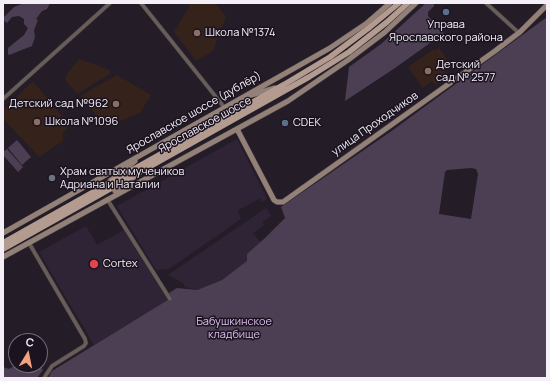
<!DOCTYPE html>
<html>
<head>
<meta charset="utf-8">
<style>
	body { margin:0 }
	#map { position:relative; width:550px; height:381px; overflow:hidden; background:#241d28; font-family:Manrope,sans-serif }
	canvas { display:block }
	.frame { position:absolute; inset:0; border:4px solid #f5f0f8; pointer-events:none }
	.north { position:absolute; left:8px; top:333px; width:40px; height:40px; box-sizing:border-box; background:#1b131f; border:1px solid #726b76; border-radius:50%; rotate:10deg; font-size:11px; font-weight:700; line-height:16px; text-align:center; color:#f5f0f8 }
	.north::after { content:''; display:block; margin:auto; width:14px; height:18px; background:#f1a17d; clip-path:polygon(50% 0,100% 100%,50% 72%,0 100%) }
</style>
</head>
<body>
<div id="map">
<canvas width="550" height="381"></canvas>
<div class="frame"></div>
<div class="north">С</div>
</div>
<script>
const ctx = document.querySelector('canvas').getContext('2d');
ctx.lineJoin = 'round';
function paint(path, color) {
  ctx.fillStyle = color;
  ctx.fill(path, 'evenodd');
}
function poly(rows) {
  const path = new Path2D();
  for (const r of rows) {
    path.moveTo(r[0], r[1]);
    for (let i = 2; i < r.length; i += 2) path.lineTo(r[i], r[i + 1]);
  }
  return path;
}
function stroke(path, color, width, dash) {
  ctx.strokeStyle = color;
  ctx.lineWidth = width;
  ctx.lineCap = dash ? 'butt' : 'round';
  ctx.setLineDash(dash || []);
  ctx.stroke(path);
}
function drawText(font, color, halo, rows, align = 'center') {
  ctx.font = font + ' Manrope,sans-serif';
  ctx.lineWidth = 3;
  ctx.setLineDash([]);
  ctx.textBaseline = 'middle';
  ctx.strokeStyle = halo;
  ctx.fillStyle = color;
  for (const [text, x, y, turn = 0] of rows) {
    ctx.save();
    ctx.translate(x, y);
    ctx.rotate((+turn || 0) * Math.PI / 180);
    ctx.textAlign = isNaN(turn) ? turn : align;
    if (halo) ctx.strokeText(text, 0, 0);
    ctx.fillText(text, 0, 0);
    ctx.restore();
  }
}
const built = poly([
	[237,139,267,199,262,202,260,198,237,211,241,219,169,269,156,270,117,206],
	[266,208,271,216,262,222,264,225,253,233,261,243,247,254,248,261,222,280,196,290,185,287,183,283,168,275],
	[86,226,97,245,124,230,168,300,94,345,39,252]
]);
const education = poly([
	[191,3,215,3,226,16,213,51,196,61,174,32],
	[439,48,448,61,442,66,448,76,435,85,432,81,423,88,408,67,434,49,435,51],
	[79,59,110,70,110,74,77,94,65,80,68,72],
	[117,75,151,95,140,113,106,127,80,96],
	[33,81,70,126,63,133,63,141,39,157,3,119,3,110]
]);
const green = poly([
	[24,3,50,3,47,9,42,11,36,19,38,20,34,30,35,37,32,46,9,55,8,54,8,48,24,35,28,28,24,24,24,19,19,16,12,17,7,23,3,20,3,18,14,7],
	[426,3,434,3,434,6,428,12,428,16,444,33,395,68,345,101,349,67,381,44],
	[547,17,547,378,48,378,52,371,171,298,169,293,177,288,197,290,222,280,247,261,247,254,265,238,285,218,281,207,393,130],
	[471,168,476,169,478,174,471,219,439,214,445,172,447,170],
	[17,140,31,157,22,165,8,148],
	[7,149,23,167,18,172,3,155,3,152],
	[16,365,39,365,43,370,37,378,3,378,3,367,9,369]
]);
const street = poly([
	[141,3,224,107],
	[486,3,519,33],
	[3,99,110,3],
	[107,199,170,299],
	[29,243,85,339,86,343,84,346,52,366,44,378]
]);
const secondary = poly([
	[248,96,275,88],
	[237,129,274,200,277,202,283,202,495,51,520,32,547,5],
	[110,181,135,161],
	[115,191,134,177],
	[3,233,330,48,367,23,390,3],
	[3,257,288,101,348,60,385,32,416,3]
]);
const primary = poly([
	[3,243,285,84,330,57,370,27,399,3],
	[3,249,309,77,349,52,387,22,408,3]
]);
const markers = [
	[446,12,4,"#5c6f8a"],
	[197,33,4,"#8d6e63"],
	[428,71,4,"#8d6e63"],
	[116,104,4,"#8d6e63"],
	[37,122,4,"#8d6e63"],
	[285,123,4,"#5c6f8a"],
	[52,178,4,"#6b7280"],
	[94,264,5,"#e0444e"]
];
const poiNames = [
	["Управа",446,25,"center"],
	["Ярославского района",446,38,"center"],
	["Школа №1374",205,33],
	["Детский",436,65],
	["сад № 2577",436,78],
	["Детский сад №962",108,104,"right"],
	["Школа №1096",45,122],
	["CDEK",293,123],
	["Храм святых мучеников",60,172],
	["Адриана и Наталии",60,185],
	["Cortex",103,264]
];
const streetNames = [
	["Ярославское шоссе (дублёр)",194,113,-30],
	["улица Проходчиков",375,124,-35],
	["Ярославское шоссе",205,125,-29]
];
const parkNames = [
	["Бабушкинское",234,322],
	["кладбище",234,335]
];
paint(built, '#2f2435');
paint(education, '#34221b');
paint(green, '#4c3f53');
stroke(street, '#413b45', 4.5);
stroke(secondary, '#413b45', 6);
stroke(primary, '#413b45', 6);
stroke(street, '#695d58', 3.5);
stroke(secondary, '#938077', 5);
stroke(primary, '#b49b90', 5.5);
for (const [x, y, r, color] of markers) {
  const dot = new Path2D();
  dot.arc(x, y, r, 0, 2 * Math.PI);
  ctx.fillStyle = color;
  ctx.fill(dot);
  stroke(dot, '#1b131f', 1.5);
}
drawText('11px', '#f5f0f8', '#1b131f', poiNames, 'left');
drawText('11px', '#f5f0f8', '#1b131f', streetNames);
drawText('11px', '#ddc0ed', '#1b131f', parkNames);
</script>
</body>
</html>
